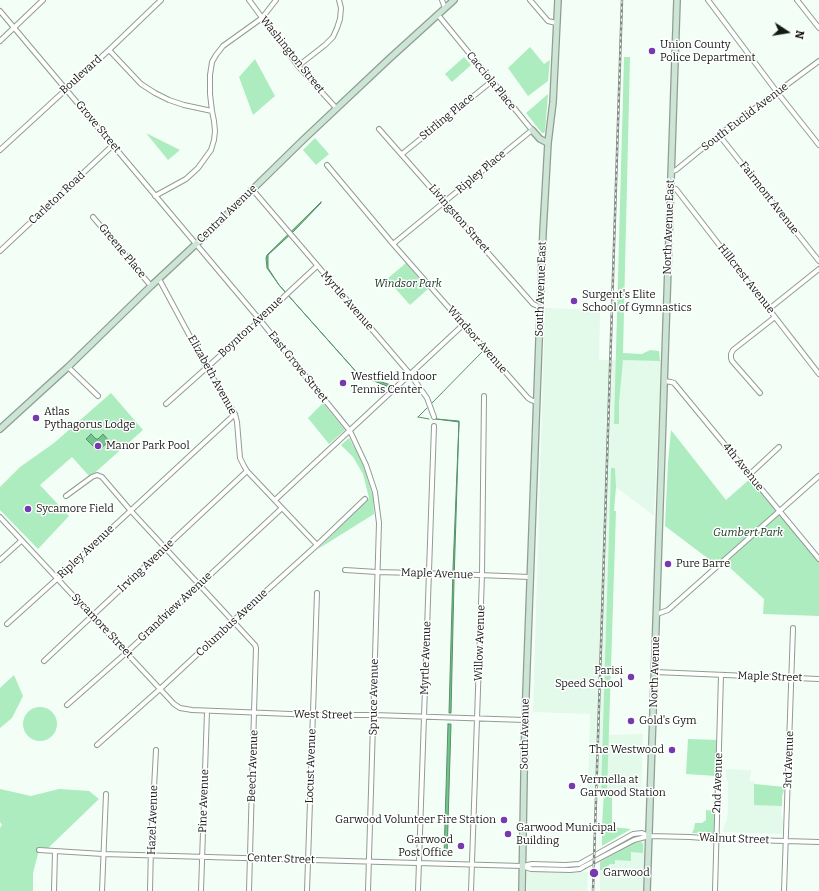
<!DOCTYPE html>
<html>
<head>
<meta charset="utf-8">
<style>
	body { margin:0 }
	#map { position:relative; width:819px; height:891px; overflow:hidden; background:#f3fff6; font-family:Bitter,serif }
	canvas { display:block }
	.north { position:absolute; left:767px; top:12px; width:40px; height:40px; -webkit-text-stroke:3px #fff; paint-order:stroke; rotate:102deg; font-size:11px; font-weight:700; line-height:16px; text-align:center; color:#151a16 }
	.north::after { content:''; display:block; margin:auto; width:14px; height:18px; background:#151a16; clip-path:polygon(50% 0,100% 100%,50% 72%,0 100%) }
</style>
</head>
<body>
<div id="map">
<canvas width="819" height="891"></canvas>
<div class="north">N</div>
</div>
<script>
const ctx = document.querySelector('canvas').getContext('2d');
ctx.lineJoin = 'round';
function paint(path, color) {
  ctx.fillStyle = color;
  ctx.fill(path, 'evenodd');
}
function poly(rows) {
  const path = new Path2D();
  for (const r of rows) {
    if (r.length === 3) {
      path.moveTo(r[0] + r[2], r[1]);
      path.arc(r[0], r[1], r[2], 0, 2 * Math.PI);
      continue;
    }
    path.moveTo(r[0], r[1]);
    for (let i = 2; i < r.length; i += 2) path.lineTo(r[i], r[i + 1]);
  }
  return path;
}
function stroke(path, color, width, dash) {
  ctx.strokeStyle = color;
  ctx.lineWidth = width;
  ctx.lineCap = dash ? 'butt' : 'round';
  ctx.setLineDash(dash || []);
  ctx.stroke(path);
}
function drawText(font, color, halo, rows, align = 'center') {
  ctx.font = font + ' Bitter,serif';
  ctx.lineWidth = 3;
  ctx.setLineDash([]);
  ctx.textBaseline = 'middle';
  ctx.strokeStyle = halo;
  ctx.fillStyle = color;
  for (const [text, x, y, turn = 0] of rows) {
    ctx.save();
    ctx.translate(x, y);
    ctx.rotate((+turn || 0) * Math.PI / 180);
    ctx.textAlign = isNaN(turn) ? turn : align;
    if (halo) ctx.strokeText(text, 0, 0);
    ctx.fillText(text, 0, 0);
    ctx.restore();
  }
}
const built = poly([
	[545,308,600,310,599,360,661,360,654,516,616,487,615,469,611,468,604,735,643,734,641,793,588,792,590,714,533,712],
	[726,769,751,770,750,781,755,782,754,784,785,787,782,796,781,813,783,821,783,826,782,834,723,832,724,826,727,820,728,809,728,783,726,776],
	[645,838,643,891,600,891,600,862],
	[527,870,588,872,587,891,527,891]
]);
const green = poly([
	[530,47,544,64,550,60,548,81,528,96,508,68],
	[464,57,471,65,452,82,445,74],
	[624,57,630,57,623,353,642,354,650,350,659,351,660,361,623,360,619,402,619,424,614,424],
	[255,59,275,96,253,115,239,77],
	[548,94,545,131,544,133,542,133,526,113],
	[146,133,180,150,168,160],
	[315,138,329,154,316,165,303,150],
	[406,263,428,289,410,305,387,279],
	[111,393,143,430,90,477,72,457,40,485,69,516,38,549,0,510,0,487,20,467,54,443],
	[323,403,345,430,329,444,308,418],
	[671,430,726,500,751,478,819,557,819,616,763,614,764,599,727,565,717,561,714,563,665,526,668,462],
	[349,438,357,452,365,470,373,497,374,514,318,549,369,498,363,474,353,457,341,445],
	[611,468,615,468,616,487,614,511,616,511,607,792,612,792,612,827,631,829,602,846,602,825,604,792,601,792],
	[14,675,23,696,12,718,0,728,0,688],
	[40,724,17],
	[688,739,718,740,716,776,686,774],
	[754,784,785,787,782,796,782,806,754,805],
	[0,789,31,796,59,789,89,791,99,799,44,852,39,850,33,873,33,891,0,891,0,828,2,825,0,822],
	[706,810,716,811,715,832,713,834,692,833,694,829,695,823,702,823,706,820],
	[641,842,643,844,643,853,631,852,631,861,615,860,615,864,610,864,606,868,605,874,602,874,602,870,600,870,600,862,634,843]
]);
const water = poly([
	[321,202,321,203,294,231,268,255,268,268,279,285,359,375,391,385,389,387,359,375,279,285,267,268,266,258,267,255,308,215,321,202],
	[436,419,459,421,454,581,451,713,449,713,453,569,459,422,436,419],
	[91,434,96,439,98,439,103,434,109,441,98,451,86,439,91,434],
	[448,724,451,724,447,856,444,856,448,724]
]);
const stream = poly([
	[432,403,482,352],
	[418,417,429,419],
	[418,417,427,408]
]);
const street = poly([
	[249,0,298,66,337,109],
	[442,0,445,8],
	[530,0,548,21,556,23],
	[708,0,777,92,819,145],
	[797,0,819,28],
	[0,11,260,320,350,431,366,465,375,492,379,523,368,891],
	[0,41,43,0],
	[109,50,141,84,155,93,169,100,184,105,212,111],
	[298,66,325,45,333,37,337,28,340,19,341,8,339,0],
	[379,129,533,304,540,307],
	[719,135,819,261],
	[0,150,109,50,161,0],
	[402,154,492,81],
	[327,165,393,244,528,398,531,400,536,402],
	[671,172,676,170,719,135,819,61],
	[671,188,676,189,819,374],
	[252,189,410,374,427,398,434,417],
	[155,196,186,179,198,168,211,150,214,140,215,131,214,121,212,111,210,94,210,75,212,62,216,55,223,46,262,18,276,0],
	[93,217,151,286],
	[393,244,532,130,438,15],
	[0,251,113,145],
	[159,279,207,368,235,414,237,422,240,458,244,466,247,471,317,545],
	[769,309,819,269],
	[68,367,98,396],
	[664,381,671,382,674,383,819,559],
	[760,393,732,361,731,358,731,354,733,350,775,317],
	[166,404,260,320,289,292,317,266],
	[749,475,779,447],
	[66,496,92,477,97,475,102,477,131,511,255,645,256,648,254,712,249,891],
	[275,500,464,324],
	[0,517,174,704,180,708,192,710,315,715,374,715,525,720],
	[0,560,21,541],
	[345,570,377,572,453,574,530,577],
	[657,614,668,610,819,476],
	[7,624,58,578,235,414],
	[44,661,247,471],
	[655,672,819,679],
	[67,705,126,653,282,508],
	[97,745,160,689,233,621,317,545,365,499],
	[39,850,103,854,522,866,531,869,570,870,580,869,583,867,634,840,649,836,690,837,716,839,819,842],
	[523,866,532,864,565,865,579,864,633,834,642,833,649,836],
	[54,891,55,851],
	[102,891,106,794],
	[150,891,151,846,156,750],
	[201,891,207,711],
	[307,891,317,593],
	[418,891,434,426],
	[471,891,482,575,484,396],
	[715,891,721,675],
	[784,891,793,628]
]);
const secondary = poly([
	[532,130,540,139,548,143],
	[0,429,68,367,151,286,210,231,303,140,389,59,454,0],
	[522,891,525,720,543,232,548,143,553,102,558,0],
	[647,891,677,0]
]);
const rail = poly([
	[593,891,622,0]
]);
const markers = [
	[652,51,4,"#763ab0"],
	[574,301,4,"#763ab0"],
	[343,383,4,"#763ab0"],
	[36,418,4,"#763ab0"],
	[98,446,4,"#763ab0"],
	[28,509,4,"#763ab0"],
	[668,564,4,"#763ab0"],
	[631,677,4,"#763ab0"],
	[631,721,4,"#763ab0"],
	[672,750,4,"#763ab0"],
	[572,786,4,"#763ab0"],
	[504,820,4,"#763ab0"],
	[508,834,4,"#763ab0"],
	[461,846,4,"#763ab0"],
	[594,873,5,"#763ab0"]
];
const poiNames = [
	["Union County",660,45],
	["Police Department",660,58],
	["Surgent's Elite",582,295],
	["School of Gymnastics",582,308],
	["Westfield Indoor",351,377],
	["Tennis Center",351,390],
	["Atlas",44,412],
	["Pythagorus Lodge",44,425],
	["Manor Park Pool",106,446],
	["Sycamore Field",36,509],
	["Pure Barre",676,564],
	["Parisi",623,671,"right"],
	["Speed School",623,684,"right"],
	["Gold's Gym",639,721],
	["The Westwood",664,750,"right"],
	["Vermella at",580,780],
	["Garwood Station",580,793],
	["Garwood Volunteer Fire Station",496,820,"right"],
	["Garwood Municipal",516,828],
	["Building",516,841],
	["Garwood",453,840,"right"],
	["Post Office",453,853,"right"],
	["Garwood",603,873]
];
const streetNames = [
	["Washington Street",292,55,51],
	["Boulevard",81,75,-42],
	["Cacciola Place",491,81,51],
	["Stirling Place",447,117,-39],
	["South Euclid Avenue",745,117,-37],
	["Grove Street",98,127,50],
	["Ripley Place",481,172,-40],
	["Carleton Road",57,198,-43],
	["Fairmont Avenue",769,198,52],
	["Central Avenue",227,214,-44],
	["Livingston Street",459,219,49],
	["North Avenue East",669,227,-88],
	["Greene Place",122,251,50],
	["Hillcrest Avenue",746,279,52],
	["South Avenue East",541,289,-88],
	["Myrtle Avenue",347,301,49],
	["Boynton Avenue",251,327,-43],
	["Windsor Avenue",477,340,49],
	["East Grove Street",298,367,51],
	["Elizabeth Avenue",212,375,61],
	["4th Avenue",743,467,51],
	["Ripley Avenue",86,552,-43],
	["Irving Avenue",146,566,-43],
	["Maple Avenue",437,574,2],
	["Grandview Avenue",175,607,-43],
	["Columbus Avenue",232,623,-43],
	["Sycamore Street",102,626,47],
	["Willow Avenue",480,643,-88],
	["Myrtle Avenue",426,658,-88],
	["North Avenue",655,672,-88],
	["Maple Street",770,677,2],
	["Spruce Avenue",374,697,-89],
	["West Street",323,715,1],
	["South Avenue",525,734,-89],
	["3rd Avenue",789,760,-88],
	["Beech Avenue",253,766,-88],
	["Locust Avenue",311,766,-88],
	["2nd Avenue",718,783,-88],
	["Pine Avenue",204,801,-88],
	["Hazel Avenue",153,820,-88],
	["Walnut Street",734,839,2],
	["Center Street",281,859,2]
];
const parkNames = [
	["Windsor Park",408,284],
	["Gumbert Park",748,533]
];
paint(built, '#e3f9e9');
paint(green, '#acecbe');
paint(water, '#73c48d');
stroke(water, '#579169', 1);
stroke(stream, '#579169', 1);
stroke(street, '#909d93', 6);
stroke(secondary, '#909d93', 8);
stroke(street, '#fff', 4);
stroke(secondary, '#cce5d5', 5.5);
stroke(rail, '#818983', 2.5);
stroke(rail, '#fff', 1, [3]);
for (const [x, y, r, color] of markers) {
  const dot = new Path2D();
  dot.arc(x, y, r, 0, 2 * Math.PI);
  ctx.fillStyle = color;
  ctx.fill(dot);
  stroke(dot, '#fff', 1.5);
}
drawText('11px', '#151a16', '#fff', poiNames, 'left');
drawText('11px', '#151a16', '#fff', streetNames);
drawText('italic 11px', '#10331d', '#fff', parkNames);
</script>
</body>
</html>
